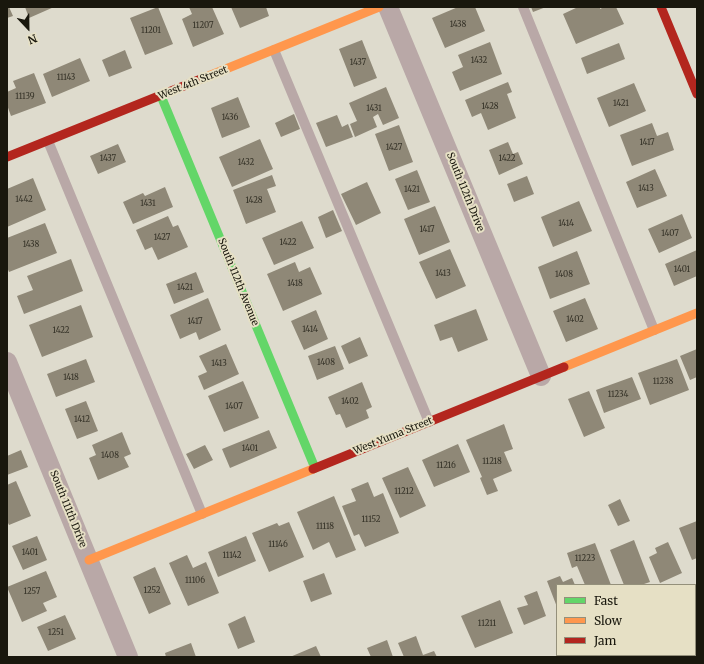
<!DOCTYPE html>
<html>
<head>
<meta charset="utf-8">
<style>
	body { margin:0 }
	#map { position:relative; width:704px; height:664px; overflow:hidden; background:#dedbcd; font-family:Merriweather,serif }
	canvas { display:block }
	.frame { position:absolute; inset:0; border:8px solid #19170d; pointer-events:none }
	.legend { position:absolute; left:556px; top:584px; width:140px; height:72px; box-sizing:border-box; background:#e6e0c5; border:1px solid #94907b; margin:0; padding:5px 7px; list-style:none; font-size:12px; color:#19170d }
	.legend li { display:flex; align-items:center; gap:8px; height:20px }
	.legend b { width:20px; border:1px solid #94907b }
	.north { position:absolute; left:8px; top:8px; width:40px; height:40px; -webkit-text-stroke:3px #e6e0c5; paint-order:stroke; rotate:158deg; font-size:11px; font-weight:700; line-height:16px; text-align:center; color:#19170d }
	.north::after { content:''; display:block; margin:auto; width:14px; height:18px; background:#19170d; clip-path:polygon(50% 0,100% 100%,50% 72%,0 100%) }
</style>
</head>
<body>
<div id="map">
<canvas width="704" height="664"></canvas>
<div class="frame"></div>
<ul class="legend">
<li><b style="height:5px;background:#63d668"></b>Fast</li>
<li><b style="height:5px;background:#ff974d"></b>Slow</li>
<li><b style="height:5px;background:#b3261e"></b>Jam</li>
</ul>
<div class="north">N</div>
</div>
<script>
const ctx = document.querySelector('canvas').getContext('2d');
ctx.lineJoin = 'round';
function paint(path, color) {
  ctx.fillStyle = color;
  ctx.fill(path, 'evenodd');
}
function poly(rows) {
  const path = new Path2D();
  for (const r of rows) {
    path.moveTo(r[0], r[1]);
    for (let i = 2; i < r.length; i += 2) path.lineTo(r[i], r[i + 1]);
  }
  return path;
}
function stroke(path, color, width, dash) {
  ctx.strokeStyle = color;
  ctx.lineWidth = width;
  ctx.lineCap = dash ? 'butt' : 'round';
  ctx.setLineDash(dash || []);
  ctx.stroke(path);
}
function drawText(font, color, halo, rows, align = 'center') {
  ctx.font = font + ' Merriweather,serif';
  ctx.lineWidth = 4;
  ctx.setLineDash([]);
  ctx.textBaseline = 'middle';
  ctx.strokeStyle = halo;
  ctx.fillStyle = color;
  for (const [text, x, y, turn = 0] of rows) {
    ctx.save();
    ctx.translate(x, y);
    ctx.rotate((+turn || 0) * Math.PI / 180);
    ctx.textAlign = isNaN(turn) ? turn : align;
    if (halo) ctx.strokeText(text, 0, 0);
    ctx.fillText(text, 0, 0);
    ctx.restore();
  }
}
const building = poly([
	[7,7,9,7,13,16,7,18],
	[25,7,54,7,29,18],
	[158,7,173,44,145,55,130,18],
	[189,7,212,7,224,34,193,47,182,19,192,14],
	[231,7,266,7,269,16,240,28],
	[458,7,475,7,485,31,445,48,432,18],
	[531,7,546,7,533,12],
	[578,7,600,7,600,9,604,7,616,7,624,24,576,44,563,14],
	[362,40,377,78,354,87,339,49],
	[490,42,502,74,460,91,452,72,463,67,458,55],
	[619,43,625,59,587,74,581,58],
	[125,50,132,68,109,77,102,60],
	[80,58,90,81,52,97,43,74],
	[34,73,46,103,11,116,7,105,7,92,16,88,13,81],
	[508,82,512,92,507,94,516,118,488,130,481,113,472,117,465,100],
	[634,83,646,111,609,127,597,98],
	[386,87,399,118,383,125,378,114,373,117,377,127,355,137,350,124,357,121,349,103],
	[238,97,250,127,222,138,211,108],
	[294,114,300,129,281,137,275,123],
	[337,115,342,127,348,124,353,137,326,147,316,123],
	[652,123,657,136,668,132,674,150,632,166,620,135],
	[399,125,413,162,389,171,375,134],
	[260,139,273,169,232,187,219,157],
	[508,142,513,154,518,152,523,164,499,175,489,150],
	[118,144,126,162,98,174,90,156],
	[655,169,667,196,637,208,626,182],
	[417,170,430,202,408,210,395,179],
	[272,175,276,186,267,189,276,212,246,224,233,190],
	[527,176,534,194,514,202,507,184],
	[33,178,46,210,7,227,7,189],
	[367,182,381,213,356,225,341,194],
	[165,187,173,207,133,224,123,202,143,193,145,196],
	[579,201,592,231,553,247,541,217],
	[435,206,450,242,419,255,404,219],
	[333,210,342,231,326,238,318,217],
	[682,214,692,238,659,253,648,229],
	[168,216,173,227,178,225,188,247,158,260,152,247,145,250,136,230],
	[302,221,314,248,274,265,262,238],
	[45,223,57,253,9,272,7,267,7,238],
	[450,249,466,286,436,299,419,262],
	[697,250,697,276,674,286,665,264],
	[577,251,590,284,550,299,538,267],
	[71,259,83,291,24,314,17,296,33,290,27,276],
	[295,262,299,272,310,267,322,294,283,311,267,274],
	[196,272,204,292,174,304,166,284],
	[208,298,221,330,199,340,196,332,180,339,170,315],
	[585,298,598,329,566,342,553,311],
	[81,305,93,337,42,357,29,325],
	[476,309,488,340,458,352,452,337,440,341,434,325],
	[316,310,328,339,304,350,291,321],
	[360,337,368,356,349,364,341,346],
	[226,344,239,374,204,390,198,376,207,372,199,356],
	[335,346,344,369,317,380,308,356],
	[697,349,697,377,690,380,680,356],
	[86,359,95,382,56,397,47,374],
	[677,359,689,390,650,405,638,373],
	[632,377,641,399,604,413,596,390],
	[243,381,259,418,224,432,208,396],
	[362,382,372,407,366,410,369,418,346,428,340,414,336,415,328,397],
	[589,391,605,428,584,437,568,399],
	[86,401,98,431,77,439,65,409],
	[504,424,513,449,504,452,512,471,493,479,498,491,487,495,480,478,482,477,466,440],
	[269,430,277,448,230,468,222,449],
	[122,432,131,454,124,457,129,467,98,480,89,458,96,455,92,445],
	[458,444,470,472,434,487,422,460],
	[205,445,213,460,194,469,186,454],
	[21,450,28,467,7,475,7,456],
	[408,467,426,506,400,518,382,478],
	[16,481,31,516,9,525,7,521,7,485],
	[368,482,374,497,383,493,399,533,365,547,359,534,354,536,342,506,356,501,351,489],
	[334,496,356,550,336,558,329,542,313,550,297,512],
	[620,499,630,521,618,526,608,505],
	[697,521,697,558,692,560,679,528],
	[289,522,304,557,269,572,252,533,277,523,279,526],
	[37,536,47,560,23,570,12,546],
	[246,536,256,561,218,577,208,552],
	[634,540,650,582,641,585,624,585,610,550],
	[668,542,682,573,660,583,649,557,657,553,655,548],
	[595,543,611,585,585,585,577,566,572,568,567,553],
	[187,555,193,568,206,562,219,593,188,606,169,563],
	[155,567,171,604,149,614,133,577],
	[46,571,57,597,43,603,47,611,22,622,7,587],
	[324,573,332,594,311,602,303,581],
	[560,576,563,582,572,578,575,585,557,585,557,607,547,581],
	[537,591,546,616,524,625,517,608,528,605,524,596],
	[500,600,513,633,475,648,461,616],
	[65,615,76,639,48,651,37,627],
	[245,616,255,642,238,649,228,624],
	[416,636,423,655,434,651,437,657,404,657,398,643],
	[387,640,393,657,371,657,367,648],
	[191,643,196,657,166,657,165,653],
	[316,646,321,657,290,657]
]);
const lane = poly([
	[523,7,654,330],
	[274,50,429,422],
	[48,141,202,514]
]);
const street = poly([
	[388,7,541,376],
	[7,362,128,657],
	[695,606,697,605],
	[570,657,575,655]
]);
const fast = poly([
	[161,96,315,468]
]);
const slow = poly([
	[206,77,379,7],
	[564,367,697,313],
	[89,560,313,469]
]);
const jam = poly([
	[661,7,697,94],
	[7,157,206,77],
	[313,469,564,367]
]);
const numberNames = [
	["1438",458,25],
	["11207",203,26],
	["11201",151,31],
	["1432",479,61],
	["1437",358,63],
	["11143",66,78],
	["11139",25,97],
	["1421",621,104],
	["1428",490,107],
	["1431",374,109],
	["1436",230,118],
	["1417",647,143],
	["1427",394,148],
	["1437",108,159],
	["1422",507,159],
	["1432",246,163],
	["1413",646,189],
	["1421",412,190],
	["1442",24,200],
	["1428",254,201],
	["1431",148,204],
	["1414",566,224],
	["1417",427,230],
	["1407",670,234],
	["1427",162,238],
	["1422",288,243],
	["1438",31,245],
	["1401",682,270],
	["1413",443,274],
	["1408",564,275],
	["1418",295,284],
	["1421",185,288],
	["1402",575,320],
	["1417",195,322],
	["1414",310,330],
	["1422",61,331],
	["1408",326,363],
	["1413",219,364],
	["1418",71,378],
	["11238",663,382],
	["11234",618,395],
	["1402",350,402],
	["1407",234,407],
	["1412",82,420],
	["1401",250,449],
	["1408",110,456],
	["11218",492,462],
	["11216",446,466],
	["11212",404,492],
	["11152",371,520],
	["11118",325,527],
	["11146",278,545],
	["1401",30,553],
	["11142",232,556],
	["11223",585,559],
	["11106",195,581],
	["1252",152,591],
	["1257",32,592],
	["11211",487,624],
	["1251",56,633]
];
const streetNames = [
	["West 4th Street",193,83,-22],
	["South 112th Drive",465,192,68],
	["South 112th Avenue",238,282,68],
	["West Yuma Street",393,436,-22],
	["South 111th Drive",68,509,68]
];
paint(building, '#8f8877');
stroke(lane, '#b9a8a7', 10);
stroke(street, '#b9a8a7', 20);
stroke(fast, '#63d668', 9);
stroke(slow, '#ff974d', 9);
stroke(jam, '#b3261e', 9);
drawText('8px', '#363328', null, numberNames);
drawText('10px', '#19170d', '#e6e0c5', streetNames);
</script>
</body>
</html>
